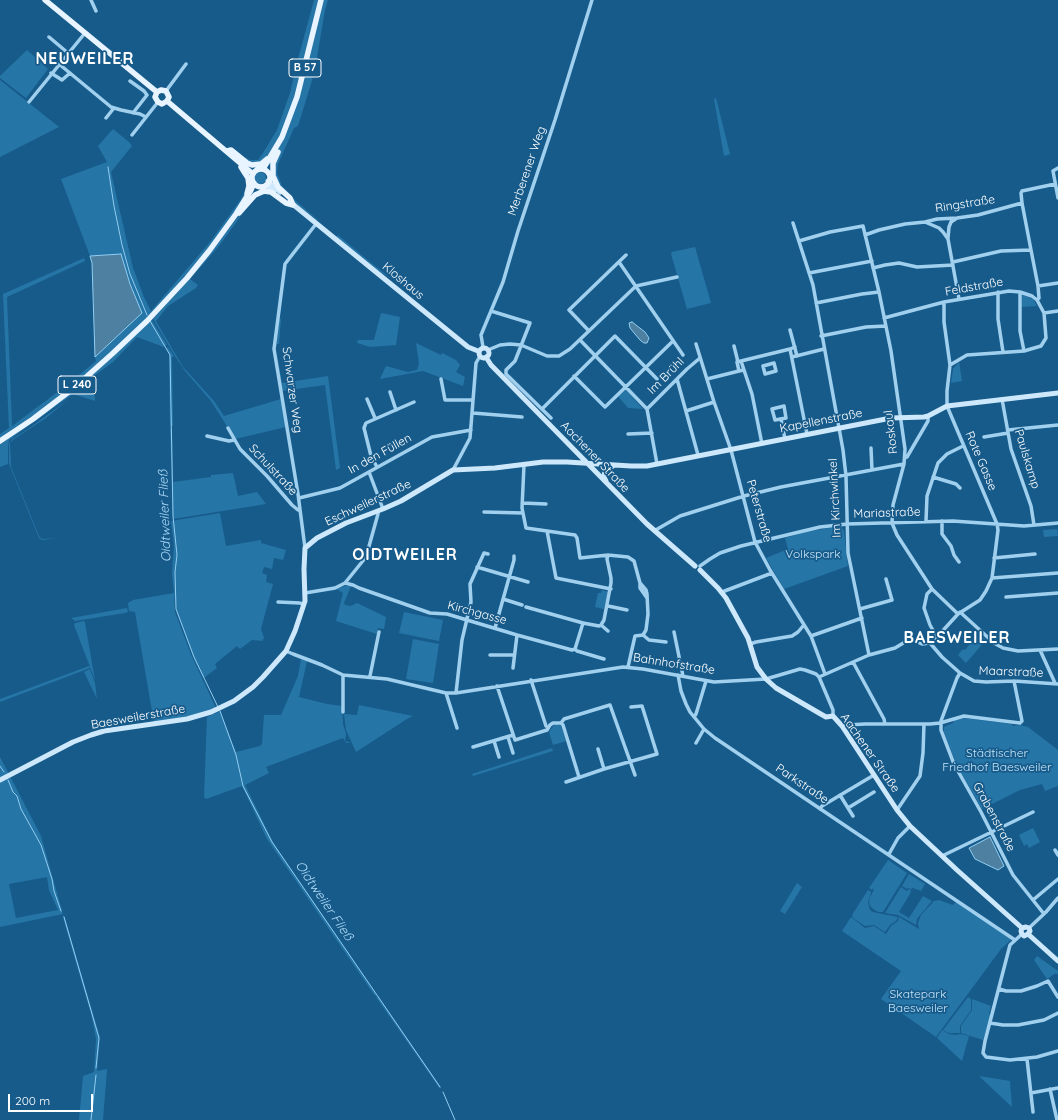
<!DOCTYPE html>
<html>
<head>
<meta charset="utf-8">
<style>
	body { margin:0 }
	#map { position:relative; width:1058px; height:1120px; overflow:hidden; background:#175b8b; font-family:Quicksand,sans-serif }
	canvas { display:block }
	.scale { position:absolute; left:8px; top:1094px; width:85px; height:18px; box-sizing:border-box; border:2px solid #fff; border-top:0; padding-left:5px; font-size:12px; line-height:14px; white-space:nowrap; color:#fff; -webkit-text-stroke:3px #175b8b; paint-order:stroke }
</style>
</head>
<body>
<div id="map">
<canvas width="1058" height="1120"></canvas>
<div class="scale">200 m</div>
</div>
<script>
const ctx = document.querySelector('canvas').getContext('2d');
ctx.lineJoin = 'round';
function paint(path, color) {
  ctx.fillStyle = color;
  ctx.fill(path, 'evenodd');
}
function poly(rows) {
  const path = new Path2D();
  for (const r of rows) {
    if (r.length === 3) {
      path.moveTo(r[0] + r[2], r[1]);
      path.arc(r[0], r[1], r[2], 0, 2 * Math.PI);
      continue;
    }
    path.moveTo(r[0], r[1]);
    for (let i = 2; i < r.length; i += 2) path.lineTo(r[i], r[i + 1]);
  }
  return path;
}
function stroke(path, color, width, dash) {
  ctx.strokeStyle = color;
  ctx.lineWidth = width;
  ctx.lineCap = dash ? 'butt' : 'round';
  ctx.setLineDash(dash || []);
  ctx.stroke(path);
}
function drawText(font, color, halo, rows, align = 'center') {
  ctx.font = font + ' Quicksand,sans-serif';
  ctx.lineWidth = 3.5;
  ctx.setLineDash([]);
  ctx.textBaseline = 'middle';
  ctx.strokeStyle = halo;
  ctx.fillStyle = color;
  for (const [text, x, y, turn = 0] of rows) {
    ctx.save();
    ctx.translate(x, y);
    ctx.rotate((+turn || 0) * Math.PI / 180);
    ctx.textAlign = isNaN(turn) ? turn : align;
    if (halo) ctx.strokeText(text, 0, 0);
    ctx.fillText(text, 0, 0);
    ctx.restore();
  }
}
const green = poly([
	[314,0,328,0,325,10,316,63,311,84,298,126,294,128,278,164,277,173,282,186,297,202,318,220,317,220,294,202,274,178,274,167,262,162,253,164,242,156,250,160,258,160,263,153,277,130,290,93,298,59],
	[27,50,48,69,26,98,0,78,0,76],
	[0,80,59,127,0,157],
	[716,98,730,154,724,156,714,99],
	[113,129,129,142,132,146,111,172,133,268,144,297,151,311,210,242,241,199,245,191,245,185,246,193,228,223,191,270,150,315,98,365,47,406,0,438,0,434,9,428,3,294,84,258,85,261,7,297,12,426,67,385,83,372,96,361,95,357,142,313,130,284,121,254,90,256,61,179,107,162,98,146],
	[260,178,6],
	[262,194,270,194,275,197,312,226,311,228,283,265,287,258,312,226,273,196,268,194,262,195,254,198,219,246,190,279,198,285,196,288,168,306,156,321,183,367,214,401,224,416,281,399,286,427,235,439,211,401,185,371,175,356,153,319,194,272,254,197],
	[338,235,370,262,392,279,374,268,336,237],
	[695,247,711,303,687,309,671,254,672,252],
	[1022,294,1033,299,1037,306,1021,307],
	[381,313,400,317,396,345,370,347,357,343,358,340,374,340],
	[279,319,281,319,279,344,276,344,276,349,282,383,328,376,340,468,336,470,325,385,282,391,276,348],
	[152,320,167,345,164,347,137,337,113,362,94,376,95,401,73,394,9,440,8,447,8,464,0,467,0,443,110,359],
	[416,343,441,355,442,353,456,360,460,365,456,372,465,377,463,386,423,371,380,379,386,366,408,372,417,370,419,364],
	[168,347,174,356,172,357,173,426,170,426,169,354,166,348],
	[959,362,962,381,951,383,953,369],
	[626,390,643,409,628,408,618,396,624,391],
	[69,399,46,418,14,439,10,443,11,467,39,536,42,539,58,538,42,540,39,538,11,469,9,463,9,444,12,439,28,429],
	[170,427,172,428,173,482,211,477,211,475,233,473,238,496,257,492,266,504,173,519],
	[220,513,226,546,261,540,261,543,286,550,283,560,274,558,272,569,264,567,262,573,267,575,266,582,273,584,261,629,264,638,262,641,252,640,240,649,237,646,215,664,217,668,205,677,203,678,193,657,177,613,174,593,175,612,192,657,215,706,215,709,199,715,154,723,135,612,129,611,128,603,133,600,174,593,172,573,174,545,171,521],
	[841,526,844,531,848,566,784,589,766,558,788,549,785,538,805,532],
	[1057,529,1058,536,1044,537,1043,530],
	[345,586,351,586,344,603,345,605,351,606,357,603,386,617,384,629,378,628,377,634,336,621,343,593,336,589],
	[602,590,608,592,604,609,595,607,598,593,601,593],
	[127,608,128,612,125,613,75,621,71,618],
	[404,612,443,620,439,641,399,633],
	[84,621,85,623,95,680,74,625,75,623],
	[979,632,986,640,966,663,958,655,963,649,965,650],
	[413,639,439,644,433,683,406,679],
	[301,659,307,661,299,697,327,704,342,706,343,724,346,734,345,741,351,743,346,743,343,738,266,767,269,773,245,785,273,842,377,995,375,996,267,839,242,786,209,798,206,799,204,797,207,717,220,711,236,752,260,746,262,744,264,715,281,715,298,676],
	[89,666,90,668,0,702,0,699],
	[90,669,95,683,97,699,84,672],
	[359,705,413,716,407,719,356,752,346,730,344,714,357,715],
	[965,718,1012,724,1013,726,1020,725,1028,727,1058,750,1058,786,1045,791,1042,784,1020,790,982,809,957,766,944,733,944,727,953,723,954,720],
	[557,724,561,726,566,741,553,745,549,732,554,725],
	[552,748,553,751,473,776,472,774],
	[0,757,41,836,63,914,0,927],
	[47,877,49,890,58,910,16,918,9,884],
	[1033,828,1040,842,1029,848,1027,844,1024,846,1019,835],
	[888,860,907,873,883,912,878,912,872,908,869,904,870,897,874,890,873,888,872,890,869,888],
	[909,874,925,884,921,891,913,888,911,889,908,888,907,889,902,886],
	[797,883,802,887,785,914,780,911],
	[901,887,907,891,909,889,911,890,910,894,899,912,909,918,923,896,932,901,921,914,917,919,916,925,898,915,885,913],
	[868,890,871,892,868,903,870,910,873,912,898,917,896,921,890,925,885,932,874,925,865,926,853,918,852,915],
	[939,900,953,905,956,902,1012,939,1001,949,936,1037,881,999,901,971,842,931,851,917,865,928,874,926,886,934,891,926,898,921,899,917,919,929,918,923,921,915,934,901],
	[64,915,100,1037,97,1071,107,1069,107,1070,103,1120,79,1120,83,1076,94,1072,96,1039,91,1014,65,925,63,916],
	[1037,956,1058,971,1058,975,1056,973,1047,979,1034,960],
	[378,996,441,1087,440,1089,376,997],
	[968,997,971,999,971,1010,960,1026,960,1033,949,1033,943,1030],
	[972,999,991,1006,989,1014,991,1015,983,1040,961,1033,961,1026,972,1010],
	[942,1030,949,1034,956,1035,960,1034,969,1036,962,1061,937,1038],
	[979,1076,1010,1081,1012,1107]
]);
const water = poly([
	[121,254,130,284,142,313,95,357,92,263,90,256,121,254],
	[632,322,645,332,649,338,647,343,644,343,640,340,630,328,629,323,632,322],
	[990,837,1004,866,998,870,975,859,969,848,990,837]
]);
const stream = poly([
	[108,167,114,206,122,245,130,274,147,315],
	[150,321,170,355,173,516,177,555,175,572,176,609,194,657,218,707],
	[220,711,236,755,243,786,272,842,440,1087],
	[0,766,4,772],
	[8,780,13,792,17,796,21,809,41,845,52,879,54,891,61,911],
	[64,917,99,1038,96,1068],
	[443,1092,455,1120],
	[91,1120,96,1075]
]);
const street = poly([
	[91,0,96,11],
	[49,37,68,53],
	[59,64,111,107,121,110,140,114,146,117],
	[51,73,62,80,70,73],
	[130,81,144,91,147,95,133,113],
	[166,91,186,64],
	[29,102,85,33],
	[106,118,114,108],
	[132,135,158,102],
	[1058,168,1053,171,1058,198],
	[1022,203,1021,193,1022,191,1055,184],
	[925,222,939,228,943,232,948,239,959,299],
	[793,223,813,285,843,450,846,476,848,553,869,655],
	[865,235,879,230,905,224,925,222,937,219,957,218,978,215,1022,203,1031,250,1001,251,953,262],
	[948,238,949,227,951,222,957,218],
	[799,241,830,232,863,226,879,292,891,351,905,449,904,464,893,505,892,523,897,535,932,589,958,614],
	[1031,250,1038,286,1039,298,1037,300],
	[619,262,683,355],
	[873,268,885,265,899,263,917,267,953,265],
	[809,273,872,261],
	[1038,286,1058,283],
	[998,292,998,319,1003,352],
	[1020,292,1020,331,1024,351],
	[816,303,862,294,879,292],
	[491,311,530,323,515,361,506,370,506,374,551,418],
	[1044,313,1058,311],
	[884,318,944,302,1009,291,1020,292,1032,296,1037,300,1044,313],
	[790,330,797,356],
	[589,331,569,310,626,255],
	[821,336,866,327,886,326],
	[580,340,647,409],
	[696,344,714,402,731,450,755,542,770,570,811,636,825,674],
	[734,346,738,362],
	[483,347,481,335,503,282,518,231,555,120,592,0],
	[795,347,790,349,807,434],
	[488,350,500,345,510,344,521,345,547,356,559,356,570,349,636,286,677,277],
	[792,357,824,349],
	[741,361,790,349],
	[774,363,776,371,765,374,763,366,774,363],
	[950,365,967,355,1024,351,1041,346,1046,338,1044,313],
	[744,370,739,371,737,362,741,361,752,394,762,444],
	[574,376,605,407,673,341],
	[441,379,445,400,473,400],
	[677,379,698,455],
	[707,379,739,371],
	[390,392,396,410],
	[367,399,375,418],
	[1002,399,1011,449,1031,506,1034,525],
	[784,406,786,418,775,420,772,409,784,406],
	[542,409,615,336,657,379],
	[686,411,714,402],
	[473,413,522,417],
	[781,419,785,439],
	[228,428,240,449,267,476,292,505,298,510,300,510],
	[1008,430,1058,425],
	[628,434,652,433],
	[207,436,229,441,234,440],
	[984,437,1008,433],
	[871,448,872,470],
	[905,458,907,457,928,421,928,416],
	[657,464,647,409,687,369,700,358],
	[524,465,522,508,526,528,575,535,577,538,580,558,608,555,628,557,634,561,640,583,646,590,647,594,648,614,646,630,643,635],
	[377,467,371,456,364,428,366,423,414,402],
	[453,470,470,438,476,363,480,356],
	[369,472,383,509],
	[933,477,956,484,960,488],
	[299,498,340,488,432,437,471,430],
	[522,503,546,504],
	[484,512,523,513],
	[926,521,927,496,938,463,947,454,963,446],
	[942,521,942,534,951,546,954,555,959,562],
	[547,531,556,578,611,589],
	[654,531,680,516,744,496,781,487,904,464],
	[305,548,298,494,274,349,285,264,316,224],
	[994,558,1035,554],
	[700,566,710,559,720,553,741,546,820,527,847,524,953,521,1024,526,1058,523],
	[477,567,528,582],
	[992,578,1058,573],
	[345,583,353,585,359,588,430,613,447,614,517,635,572,650,575,649,577,651,604,659],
	[640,583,640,588,647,598],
	[932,589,927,594,924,608,930,625,935,634,937,637],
	[722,592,772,573],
	[305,593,335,588,345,583,366,557,378,514,377,511],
	[1006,597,1058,593],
	[503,599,522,605],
	[278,602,300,603,304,605],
	[608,606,627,610],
	[526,607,583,623],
	[860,609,892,600,886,579],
	[960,612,994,643,1003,648,1018,651,1058,649],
	[601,625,608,631],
	[495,628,514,560,514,556],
	[674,632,683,676],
	[811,636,862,618],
	[930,643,942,657,960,673,974,681,986,682,1014,681,1058,684],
	[750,644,756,642,792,636,798,632,803,626],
	[575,649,583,623,599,626,601,625,604,620,611,583,611,578,607,559,608,555],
	[1040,650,1055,683],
	[286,651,293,654,322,665,343,675,387,679,446,693,456,693,623,667,643,669,714,682,766,679,800,669,805,670,816,674,819,677,833,710,833,716],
	[490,655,514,655],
	[853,662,884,719,885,724],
	[628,667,635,636,643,635,649,640,666,642],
	[513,668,517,635],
	[960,673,957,678,941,721,941,730,954,764,981,812,1013,875,1044,914],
	[678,675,681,691,686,704,690,712,704,729,715,738,1015,940],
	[370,676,379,632],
	[819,677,869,655,895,648,910,639,922,644,930,643,937,637,958,614,980,600,986,591,992,578,998,530,997,524,947,406,947,391,950,365,944,322,944,302],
	[531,680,546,726],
	[497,686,515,740,547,730,550,725,553,723,561,723],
	[446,693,457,728],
	[456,693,462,640,471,602,470,584,484,553,488,554],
	[343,712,343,675],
	[694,717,696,714,706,681],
	[561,723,564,719,610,705,635,775],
	[561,723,563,725,579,777],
	[842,726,847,725,865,724,930,724,940,723,964,716,1020,723,1022,721,1014,681],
	[508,737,513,753],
	[494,741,499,757],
	[696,743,704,729],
	[473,747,513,735],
	[598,749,604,769],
	[566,782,604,769,657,754,642,706,631,707],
	[840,795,848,808,874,792],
	[848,808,853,816],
	[820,809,822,806,874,775],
	[897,810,920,776,923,753,924,724],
	[1055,850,1058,855],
	[889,854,898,838,910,826],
	[942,856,1033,812],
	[1033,900,1058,879],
	[1029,928,1046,912,1058,898],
	[1022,934,1010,945,985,1041,983,1053,986,1057,1010,1060,1037,1057,1058,1051],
	[999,989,1006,991,1021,991,1037,986,1048,981,1058,997],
	[990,1023,1003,1025,1018,1025,1044,1020,1058,1013],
	[1027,1059,1033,1112],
	[1050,1089,1057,1120],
	[1031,1093,1058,1088]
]);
const secondary = poly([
	[268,181,280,192],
	[266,185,274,191],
	[290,202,468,347,478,351],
	[484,353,5],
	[486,357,491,365,647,524,695,566],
	[606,481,604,477,605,471,613,466],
	[700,570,718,588,726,598,748,638,757,667,766,679,776,688,819,713,826,717,833,716,842,726,897,810,910,826,957,870,1022,928],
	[0,780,73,742,91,735,104,731,187,719,211,712,234,701,253,687,263,677,286,651,295,631,305,601,304,569,305,548,317,538,346,523,383,509,401,501,453,470,495,468,543,462,567,462,631,466,647,466,891,418,924,417,928,416,947,406,1058,393],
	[1022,928,1021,931,1022,934,1024,936,1028,934],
	[1022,928,1026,927,1029,928,1030,931,1028,934],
	[1028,934,1058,961]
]);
const primary = poly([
	[45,0,157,92],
	[157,92,155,97,158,102,162,104,167,101],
	[157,92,161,90,166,91,169,97,167,101],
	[167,101,253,174],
	[227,151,231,150,247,163,252,165,261,164,267,159],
	[278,152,273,163,273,176,278,187,290,198,293,205],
	[241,167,248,178,249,186,247,194],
	[263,169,282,137,297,97,321,0],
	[261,178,9],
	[239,213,255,195,264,191,271,192,286,203,293,205],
	[0,441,33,419,75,387,112,354,147,321,187,278,209,251,236,214,251,190,254,183]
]);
const shields = [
	[305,68,32],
	[77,385,38]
];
const shieldNames = [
	["B 57",305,68],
	["L 240",77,385]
];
const streetNames = [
	["Merberener Weg",527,171,-71],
	["Ringstraße",965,204,-9],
	["Kloshaus",403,281,40],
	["Feldstraße",974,287,-10],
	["Im Brühl",666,376,-45],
	["Schwarzer Weg",292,390,82],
	["Kapellenstraße",821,421,-11],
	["Roskaul",891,432,-97],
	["In den Füllen",380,454,-29],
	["Aachener Straße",595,457,46],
	["Paulskamp",1027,459,73],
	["Rote Gasse",981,461,67],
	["Schulstraße",273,470,47],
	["Im Kirchwinkel",835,498,-93],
	["Eschweilerstraße",368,503,-25],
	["Peterstraße",759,511,74],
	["Mariastraße",887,513,-2],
	["Kirchgasse",477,613,15],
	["Bahnhofstraße",674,664,9],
	["Maarstraße",1011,672,2],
	["Baesweilerstraße",138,717,-10],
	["Aachener Straße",870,753,55],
	["Parkstraße",802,784,34],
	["Grabenstraße",994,817,62]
];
const parkNames = [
	["Volkspark",813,554],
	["Städtischer",997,753],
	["Friedhof Baesweiler",997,767],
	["Skatepark",918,994],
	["Baesweiler",918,1008]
];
const waterNames = [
	["Oidtweiler Fließ",165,516,-92],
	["Oidtweiler Fließ",324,901,56]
];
const districtNames = [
	["NEUWEILER",85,59],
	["OIDTWEILER",405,555],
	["BAESWEILER",957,638]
];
paint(green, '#2675a7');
paint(water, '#4e80a1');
stroke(water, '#92cdf1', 1);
stroke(stream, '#92cdf1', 1);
stroke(street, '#a0d0ee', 3.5);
stroke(secondary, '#cde8fa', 5);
stroke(primary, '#e8f4ff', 5.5);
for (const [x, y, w] of shields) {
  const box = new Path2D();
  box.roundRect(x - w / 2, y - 9, w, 18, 3);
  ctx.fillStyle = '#175b8b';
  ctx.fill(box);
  stroke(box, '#fff', 1);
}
drawText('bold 11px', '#fff', null, shieldNames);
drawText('12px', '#fff', '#175b8b', streetNames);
drawText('12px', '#c6e6fa', '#175b8b', parkNames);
drawText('italic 13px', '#acd9f6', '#175b8b', waterNames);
ctx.letterSpacing = '1px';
drawText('bold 16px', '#fff', '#175b8b', districtNames);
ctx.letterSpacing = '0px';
</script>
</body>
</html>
